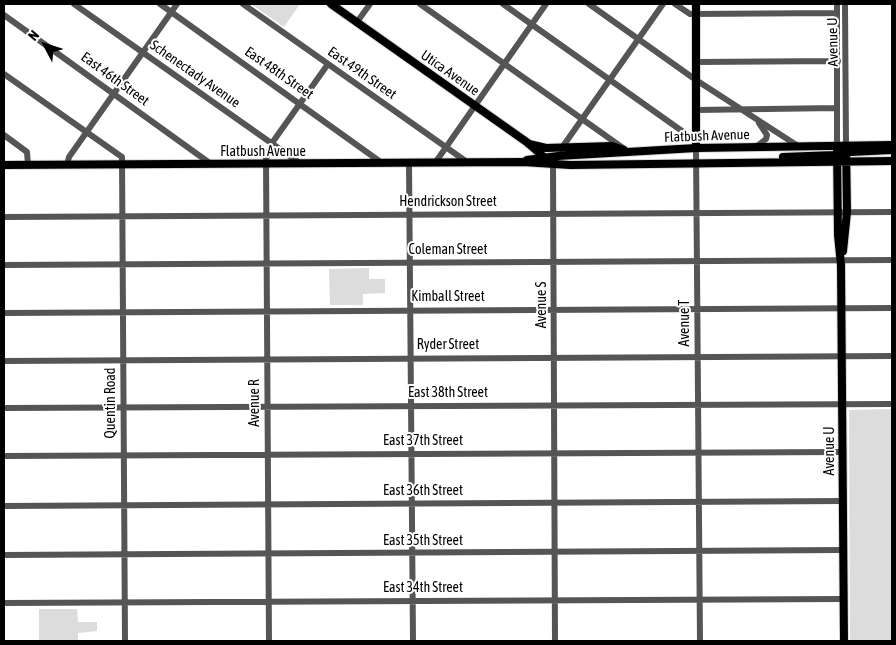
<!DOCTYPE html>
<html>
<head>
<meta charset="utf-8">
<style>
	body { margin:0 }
	#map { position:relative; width:896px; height:645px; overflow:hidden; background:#fff; font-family:"Asap Condensed",sans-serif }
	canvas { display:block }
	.frame { position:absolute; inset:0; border:5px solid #000; pointer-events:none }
	.north { position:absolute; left:20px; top:20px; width:50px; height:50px; -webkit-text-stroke:4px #fff; paint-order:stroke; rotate:310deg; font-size:14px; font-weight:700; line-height:20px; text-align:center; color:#000 }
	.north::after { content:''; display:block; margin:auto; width:18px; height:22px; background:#000; clip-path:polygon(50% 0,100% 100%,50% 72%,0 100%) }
</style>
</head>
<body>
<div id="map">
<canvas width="896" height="645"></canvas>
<div class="frame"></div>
<div class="north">N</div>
</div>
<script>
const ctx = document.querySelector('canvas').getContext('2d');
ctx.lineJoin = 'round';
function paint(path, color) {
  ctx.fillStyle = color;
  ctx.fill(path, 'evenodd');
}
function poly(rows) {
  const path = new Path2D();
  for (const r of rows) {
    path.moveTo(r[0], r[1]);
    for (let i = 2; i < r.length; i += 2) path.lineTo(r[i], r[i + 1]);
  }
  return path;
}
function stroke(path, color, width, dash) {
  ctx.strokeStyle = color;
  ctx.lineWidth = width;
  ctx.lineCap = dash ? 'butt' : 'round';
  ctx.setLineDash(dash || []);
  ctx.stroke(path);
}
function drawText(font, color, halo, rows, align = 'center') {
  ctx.font = font + ' "Asap Condensed",sans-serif';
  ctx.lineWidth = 4;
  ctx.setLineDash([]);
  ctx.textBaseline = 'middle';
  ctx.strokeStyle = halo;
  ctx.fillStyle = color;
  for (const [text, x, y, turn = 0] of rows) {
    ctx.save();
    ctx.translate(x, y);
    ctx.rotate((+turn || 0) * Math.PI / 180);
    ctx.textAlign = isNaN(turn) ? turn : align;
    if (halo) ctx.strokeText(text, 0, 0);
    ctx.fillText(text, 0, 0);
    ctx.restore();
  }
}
const green = poly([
	[251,4,300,4,284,27],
	[369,268,369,279,385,279,385,293,363,294,363,305,330,305,329,269],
	[892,409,892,641,850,641,849,410],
	[39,609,77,609,78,622,97,622,97,631,78,633,78,641,39,641]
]);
const minor = poly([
	[74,4,301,164],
	[160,4,382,163],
	[243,4,467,162],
	[420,4,623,148],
	[503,4,696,141],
	[589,4,696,80,798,146],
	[675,4,690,14,837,13],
	[845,4,846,146],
	[4,15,211,164],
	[357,22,370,4],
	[696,62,838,61],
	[4,74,122,157,125,641],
	[696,110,837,108],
	[4,135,27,152,28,165],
	[757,146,766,139,767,135,759,123],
	[837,146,837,4],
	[696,148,700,641],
	[561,149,663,4],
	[555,161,553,165,555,641],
	[409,163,413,641],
	[435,163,546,4],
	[67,165,69,157,177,4],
	[4,217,892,212],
	[4,265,892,260],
	[4,313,892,308],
	[4,361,892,356],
	[4,408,892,404],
	[4,456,842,452],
	[4,506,843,501],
	[4,555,843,550],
	[4,603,843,599],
	[269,641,266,159,272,143,328,64]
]);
const major = poly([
	[331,4,528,143,546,159],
	[696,4,696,148],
	[529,144,546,148,612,146,624,150],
	[837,146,838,235,841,265,844,641],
	[842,156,850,152,892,150],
	[783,157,834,155,840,151],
	[527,160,558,156,696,148,892,145],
	[4,165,523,162,570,165,892,161],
	[843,251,847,212,846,146]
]);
const streetNames = [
	["Avenue U",833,42,-91],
	["East 48th Street",279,73,35],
	["East 49th Street",362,73,35],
	["Utica Avenue",450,73,35],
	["Schenectady Avenue",195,74,35],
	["East 46th Street",115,79,36],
	["Flatbush Avenue",707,136,-2],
	["Flatbush Avenue",263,152],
	["Hendrickson Street",448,202],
	["Coleman Street",448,250],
	["Kimball Street",448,297],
	["Avenue S",542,305,-90],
	["Avenue T",685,323,-90],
	["Ryder Street",448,345],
	["East 38th Street",448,393],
	["Quentin Road",111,403,-90],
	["Avenue R",255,403,-90],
	["East 37th Street",423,441],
	["Avenue U",830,451,-90],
	["East 36th Street",423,491],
	["East 35th Street",423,541],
	["East 34th Street",423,588]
];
paint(green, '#dcdcdc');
stroke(major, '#dbdbdb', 10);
stroke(minor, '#555', 6);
stroke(major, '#000', 8);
drawText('14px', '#000', '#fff', streetNames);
</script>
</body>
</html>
